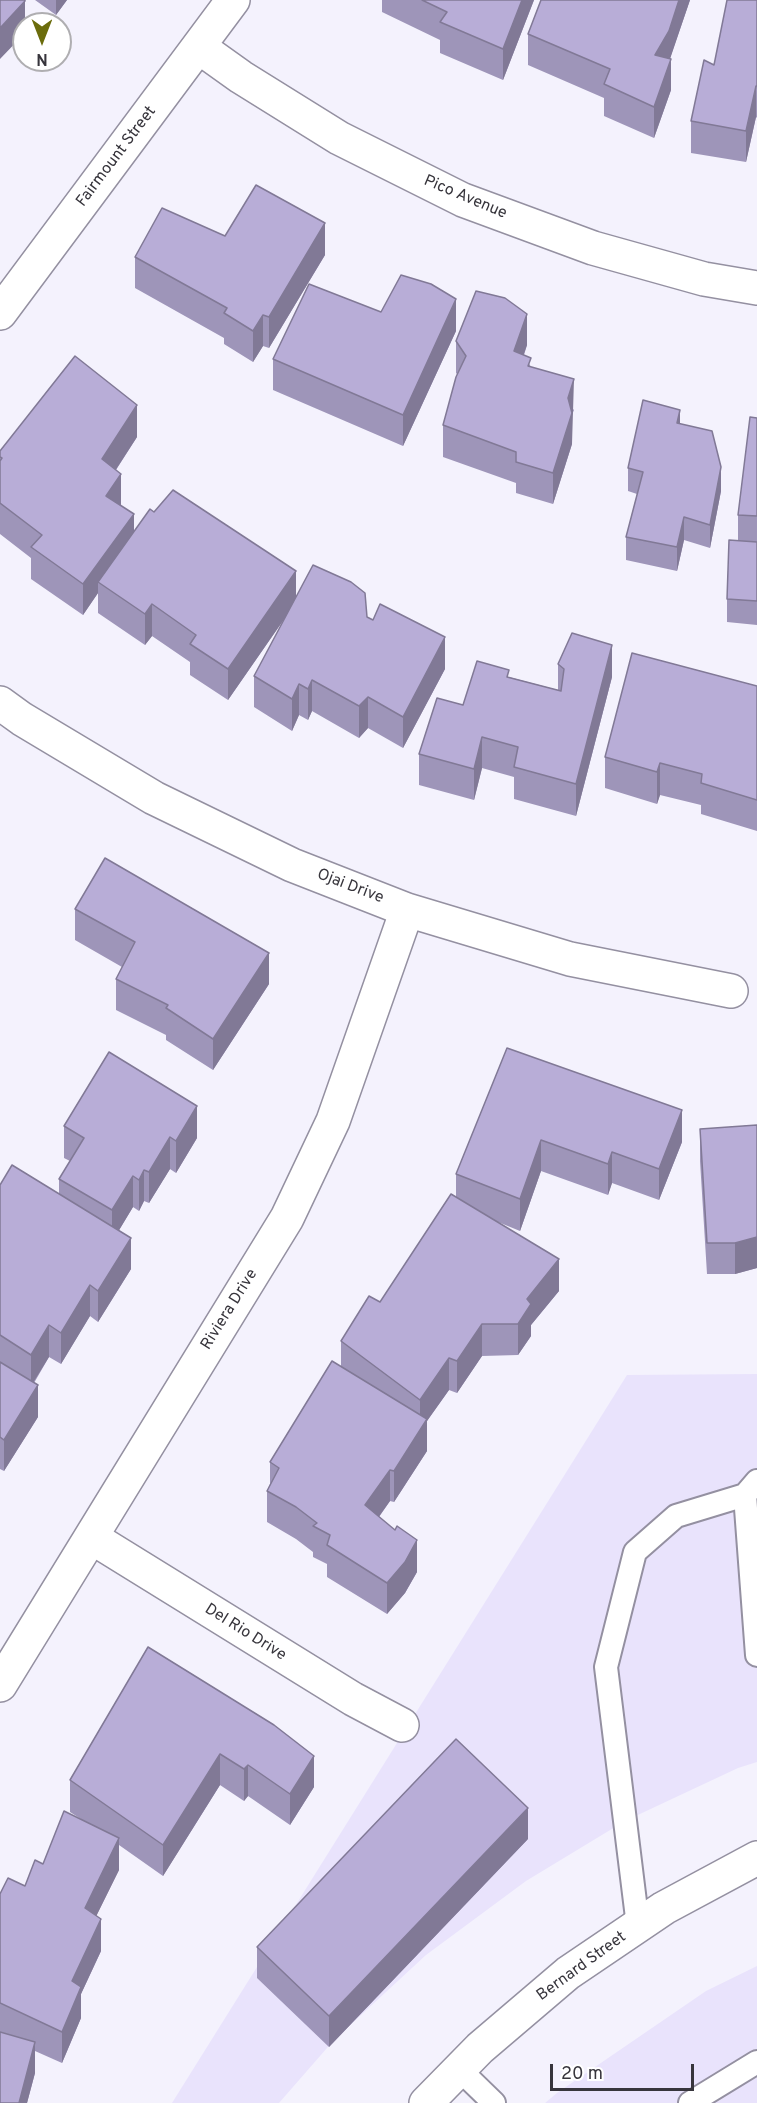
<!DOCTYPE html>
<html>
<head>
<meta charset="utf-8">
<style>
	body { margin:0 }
	#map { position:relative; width:757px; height:2103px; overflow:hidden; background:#f4f2fd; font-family:Overpass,sans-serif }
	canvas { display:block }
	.north { position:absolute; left:12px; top:12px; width:60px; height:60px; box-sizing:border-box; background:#fff; border:2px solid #afaeb1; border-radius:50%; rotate:180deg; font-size:16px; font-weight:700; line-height:24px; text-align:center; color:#37353c }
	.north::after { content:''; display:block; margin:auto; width:21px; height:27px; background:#6b6c0c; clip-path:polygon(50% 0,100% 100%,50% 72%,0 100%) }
	.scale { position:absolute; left:550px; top:2064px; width:144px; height:27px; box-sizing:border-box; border:3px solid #37353c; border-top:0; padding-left:8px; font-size:18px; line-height:21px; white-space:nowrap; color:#37353c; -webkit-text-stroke:4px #fff; paint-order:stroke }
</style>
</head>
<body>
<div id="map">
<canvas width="757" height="2103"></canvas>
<div class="north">N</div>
<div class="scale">20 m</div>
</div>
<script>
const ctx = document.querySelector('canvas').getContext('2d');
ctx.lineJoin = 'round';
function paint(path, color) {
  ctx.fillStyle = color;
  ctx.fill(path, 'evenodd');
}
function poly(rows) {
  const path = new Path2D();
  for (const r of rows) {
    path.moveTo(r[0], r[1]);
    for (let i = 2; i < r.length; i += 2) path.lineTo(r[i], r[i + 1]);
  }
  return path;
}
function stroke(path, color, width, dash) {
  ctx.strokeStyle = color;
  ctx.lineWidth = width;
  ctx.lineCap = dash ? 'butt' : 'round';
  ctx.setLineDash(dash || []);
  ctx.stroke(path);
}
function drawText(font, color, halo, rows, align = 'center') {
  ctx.font = font + ' Overpass,sans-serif';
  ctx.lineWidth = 4.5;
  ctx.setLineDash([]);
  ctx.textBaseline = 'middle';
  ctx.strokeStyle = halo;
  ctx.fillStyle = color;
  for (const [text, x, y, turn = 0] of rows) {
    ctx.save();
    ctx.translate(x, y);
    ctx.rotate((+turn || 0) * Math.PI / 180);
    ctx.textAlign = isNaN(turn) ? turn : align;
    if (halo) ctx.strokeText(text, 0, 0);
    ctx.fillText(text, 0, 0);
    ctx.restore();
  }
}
const built = poly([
	[757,1374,757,1762,738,1768,625,1821,526,1881,426,1955,334,2040,279,2103,172,2103,627,1375],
	[757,1966,757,2103,545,2103,557,2093,706,1991]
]);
const lane = poly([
	[745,1495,757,1655],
	[638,1926,606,1667,635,1552,676,1516,745,1495,757,1481],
	[459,2069,494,2103],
	[690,2103,757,2062]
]);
const street = poly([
	[199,47,241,77,339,138,463,200,593,248,704,279,757,288],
	[0,313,233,0],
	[0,703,22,719,154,798,292,865,407,910,570,959,731,991],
	[91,1537,353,1699,402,1725],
	[0,1685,287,1218,333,1121,407,910],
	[426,2103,480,2048,568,1973,664,1908,757,1858]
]);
const wall = poly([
	[35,0,67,0,56,15],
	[382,0,534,0,503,80,440,53,440,40,382,12],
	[541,0,690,0,670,58,671,90,654,138,604,116,604,98,528,65,528,34],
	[757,0,757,118,756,117,746,162,691,153,691,121,714,65],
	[225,236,325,255,269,348,263,346,253,362,224,344,224,338,135,288,135,257],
	[381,312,456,331,403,446,273,390,273,359],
	[456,341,527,345,524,355,531,367,574,410,572,415,572,444,553,504,516,493,516,483,443,457,443,425,457,374,456,373],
	[757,418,757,625,727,622,727,599,738,541,738,515],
	[680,424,721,491,710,548,684,540,677,571,626,560,626,537,637,494,628,491,628,468],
	[137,437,116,470,121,506,134,531,154,512,296,598,367,617,445,669,403,748,368,728,359,738,312,711,308,720,299,715,292,731,254,707,254,676,287,615,228,700,190,675,190,662,152,636,145,645,98,613,98,593,83,615,31,579,31,558,0,534,0,451],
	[558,664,612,677,576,816,514,799,514,777,482,768,474,800,419,785,419,754,463,705,509,677,558,690],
	[757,686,757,831,701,814,701,805,660,795,657,804,605,788,605,757],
	[75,909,269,984,213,1070,166,1040,166,1035,116,1010,116,979,122,967,75,940],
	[507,1048,682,1142,659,1200,612,1183,608,1195,541,1171,520,1231,498,1222,559,1291,531,1325,531,1336,518,1355,482,1356,457,1393,449,1390,427,1421,427,1451,394,1502,390,1501,379,1517,417,1572,405,1593,387,1614,327,1577,327,1564,313,1557,313,1552,296,1539,267,1522,267,1491,270,1484,270,1462,341,1367,341,1341,380,1302,456,1196,456,1174],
	[757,1125,757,1268,735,1274,707,1274,700,1161,700,1129],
	[64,1126,197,1138,176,1173,170,1169,149,1203,144,1201,139,1211,133,1207,119,1230,131,1269,98,1322,90,1316,61,1364,49,1357,34,1383,38,1417,4,1471,0,1469,0,1185,59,1194,59,1179,70,1161,64,1158],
	[148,1647,314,1787,290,1825,248,1796,244,1801,220,1785,163,1876,119,1845,119,1870,96,1916,101,1951,81,1994,81,2018,62,2063,35,2051,35,2073,27,2103,0,2103,0,1894,25,1886,43,1864,81,1819,70,1812,70,1780],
	[528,1839,329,2047,257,1978,257,1947]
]);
const shadedWall = poly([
	[56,0,67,0,56,15],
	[522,0,534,0,503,80,503,49],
	[679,0,690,0,669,62,655,55],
	[25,1,25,24,24,24,24,34,0,59,0,28],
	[671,59,671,90,654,138,654,107],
	[756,86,756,117,746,162,746,131],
	[325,223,325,255,269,348,269,317],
	[456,299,456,331,403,446,403,415],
	[527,314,527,345,514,382,514,351],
	[263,315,263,346,253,362,253,331],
	[574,379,572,444,553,504,553,473,568,398],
	[137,405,137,437,102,491,102,459],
	[680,410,680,434,677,423],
	[721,467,721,491,710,548,710,525],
	[121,474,121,506,106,496],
	[134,514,134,545,98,582,98,593,83,615,83,584],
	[684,517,684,540,677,571,677,547],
	[296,571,296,602,228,700,228,669],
	[152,604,152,636,145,645,145,614],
	[445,637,445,669,403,748,403,717],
	[612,645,612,677,576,816,576,784],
	[312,680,312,711,308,720,308,689],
	[299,684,299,715,292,731,292,699],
	[368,697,368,728,359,738,359,706],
	[482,737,482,768,474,800,474,769],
	[660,763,660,795,657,804,657,772],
	[269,953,269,984,213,1070,213,1039],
	[197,1106,197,1138,176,1173,176,1141],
	[682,1110,682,1142,659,1200,659,1169],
	[170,1137,170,1169,149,1203,149,1172],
	[541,1140,541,1171,520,1231,520,1199],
	[612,1152,612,1183,608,1195,608,1164],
	[144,1170,144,1201,139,1211,139,1180],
	[133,1176,133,1207,112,1242,112,1210],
	[757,1237,757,1268,735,1274,735,1243],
	[131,1238,131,1269,98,1322,98,1291],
	[559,1259,559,1291,531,1325,531,1336,518,1355,518,1324,527,1299],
	[90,1285,90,1316,61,1364,61,1333],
	[482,1324,482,1356,457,1393,457,1361],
	[49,1325,49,1357,31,1386,31,1355],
	[449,1358,449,1390,427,1421,427,1451,394,1502,394,1471,420,1430,420,1400],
	[38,1385,38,1417,4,1471,4,1440],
	[390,1470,390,1501,365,1536,365,1505],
	[417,1540,417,1572,405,1593,387,1614,387,1583],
	[220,1754,220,1785,163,1876,163,1845],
	[314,1756,314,1787,290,1825,290,1794],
	[248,1765,248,1796,244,1801,244,1769],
	[528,1808,528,1839,329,2047,329,2016],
	[119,1838,119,1870,85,1939,85,1908],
	[101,1919,101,1951,81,1994,81,2018,62,2063,62,2032,72,1981],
	[35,2042,35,2073,27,2103,19,2103]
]);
const building = poly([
	[0,0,25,0,25,1,0,28,0,0],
	[422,0,522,0,503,49,440,22,447,12,422,0],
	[541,0,679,0,669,31,655,55,671,59,654,107,604,84,610,69,528,34,541,0],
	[727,0,757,0,757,86,756,86,746,131,691,121,704,60,714,65,727,0],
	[256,185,325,223,269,317,263,315,253,331,224,313,227,308,135,257,162,208,225,236,256,185],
	[401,275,431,284,456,299,403,415,273,359,309,284,381,312,401,275],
	[476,291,505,298,527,314,514,351,531,358,528,366,574,379,568,398,572,413,553,473,516,462,516,452,443,425,456,377,466,356,456,341,476,291],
	[75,356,137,405,102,459,121,474,106,496,134,514,83,584,31,547,42,535,0,503,0,461,2,458,0,457,0,451,75,356],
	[643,400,680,410,677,423,712,431,721,467,710,525,684,517,677,547,626,537,643,472,628,468,643,400],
	[750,417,757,418,757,516,738,515,750,417],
	[173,490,296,571,228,669,190,644,196,635,152,604,145,614,98,582,150,509,154,512,173,490],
	[729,540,757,542,757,601,727,599,729,540],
	[313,565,351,582,365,593,367,617,373,620,380,604,445,637,403,717,368,697,359,706,312,680,308,689,299,684,292,699,254,676,313,565],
	[572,633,612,645,576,784,514,767,518,747,482,737,474,769,419,754,437,698,463,705,477,661,509,670,507,677,561,691,564,669,558,664,572,633],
	[632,653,757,686,757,800,701,783,702,774,660,763,657,772,605,757,632,653],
	[105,858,269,953,213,1039,166,1008,168,1005,116,979,135,942,75,909,105,858],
	[507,1048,682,1110,659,1169,612,1152,608,1164,541,1140,520,1199,456,1174,507,1048],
	[109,1052,197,1106,176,1141,170,1137,149,1172,144,1170,139,1180,133,1176,112,1210,59,1179,84,1138,64,1126,109,1052],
	[757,1125,757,1237,735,1243,707,1243,700,1129,757,1125],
	[12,1165,131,1238,98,1291,90,1285,61,1333,49,1325,31,1355,0,1335,0,1185,12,1165],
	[451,1194,559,1259,527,1299,531,1304,518,1324,482,1324,457,1361,449,1358,420,1400,341,1341,369,1296,380,1302,451,1194],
	[332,1361,427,1419,394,1471,390,1470,365,1505,395,1530,397,1526,417,1540,405,1562,387,1583,327,1545,330,1535,313,1526,317,1523,296,1507,267,1491,279,1468,270,1462,332,1361],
	[0,1362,38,1385,4,1440,0,1437,0,1362],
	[148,1647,274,1725,314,1756,290,1794,248,1765,244,1769,220,1754,163,1845,70,1780,148,1647],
	[456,1739,528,1808,329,2016,257,1947,456,1739],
	[64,1811,119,1838,85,1908,101,1919,72,1981,81,1987,62,2032,0,2003,0,1894,8,1878,25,1886,35,1860,43,1864,64,1811],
	[0,2032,35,2042,19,2103,0,2103,0,2032]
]);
const streetNames = [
	["Fairmount Street",117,157,-53],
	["Pico Avenue",465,198,23],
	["Ojai Drive",350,887,21],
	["Riviera Drive",230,1310,-58],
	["Del Rio Drive",245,1633,32],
	["Bernard Street",582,1967,-36]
];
paint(built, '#e9e3fc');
stroke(lane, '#9490a1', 26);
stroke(street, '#9490a1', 36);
stroke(lane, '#fff', 22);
stroke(street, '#fff', 33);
paint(wall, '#9e95b9');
paint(shadedWall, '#817996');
paint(building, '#b8add7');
stroke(building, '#817996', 1.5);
drawText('16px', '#37353c', '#fff', streetNames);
</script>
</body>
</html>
